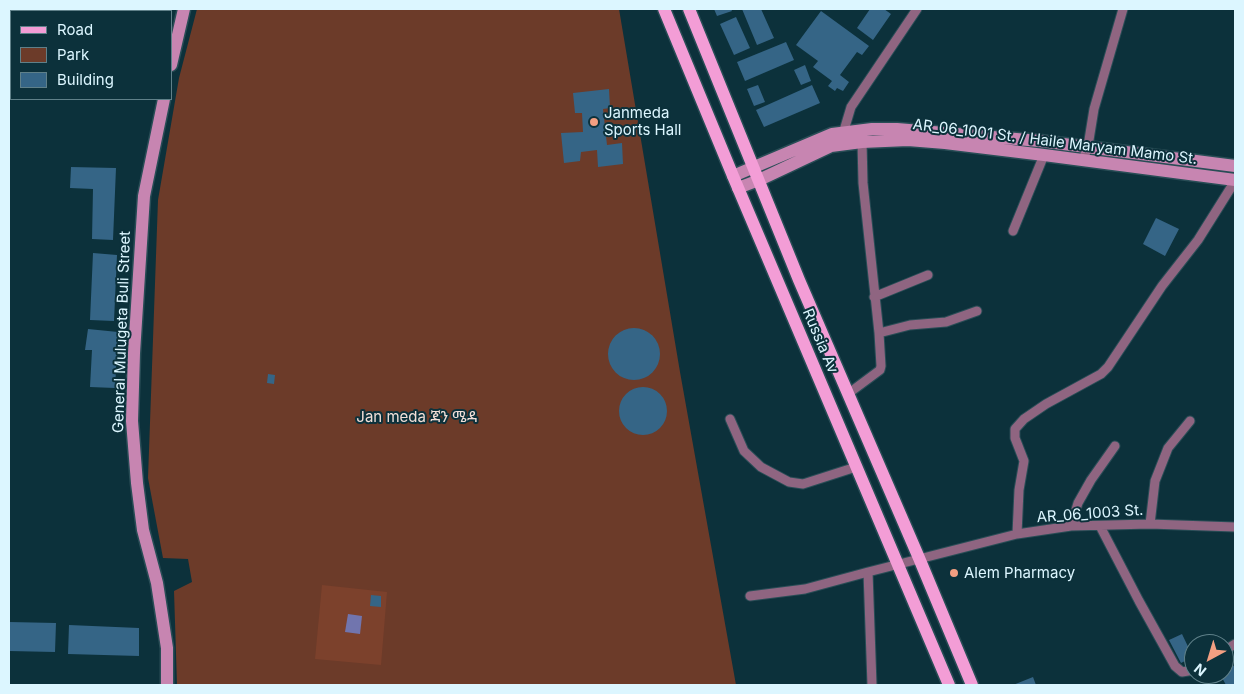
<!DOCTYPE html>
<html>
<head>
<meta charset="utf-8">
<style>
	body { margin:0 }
	#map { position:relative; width:1244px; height:694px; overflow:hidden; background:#0c313b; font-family:Inter,sans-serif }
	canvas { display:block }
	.frame { position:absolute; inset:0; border:10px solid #dcf6ff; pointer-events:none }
	.legend { position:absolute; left:10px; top:10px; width:162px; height:90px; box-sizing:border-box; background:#0c313b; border:1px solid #5f8089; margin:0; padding:6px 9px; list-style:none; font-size:15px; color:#dcf6ff }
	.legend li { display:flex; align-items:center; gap:10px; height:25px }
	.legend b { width:25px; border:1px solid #5f8089 }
	.north { position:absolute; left:1184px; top:634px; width:50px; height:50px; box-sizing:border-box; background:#0c313b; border:1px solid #5f8089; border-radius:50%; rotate:219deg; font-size:14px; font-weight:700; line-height:20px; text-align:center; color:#dcf6ff }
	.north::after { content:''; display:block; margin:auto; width:18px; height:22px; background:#f39f82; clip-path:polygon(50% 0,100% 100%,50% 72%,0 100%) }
</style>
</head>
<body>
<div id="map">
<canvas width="1244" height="694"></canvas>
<div class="frame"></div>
<ul class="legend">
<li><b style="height:6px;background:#f39dd6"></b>Road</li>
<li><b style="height:14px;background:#6c3b29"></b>Park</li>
<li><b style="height:14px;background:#356586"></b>Building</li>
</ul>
<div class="north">N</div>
</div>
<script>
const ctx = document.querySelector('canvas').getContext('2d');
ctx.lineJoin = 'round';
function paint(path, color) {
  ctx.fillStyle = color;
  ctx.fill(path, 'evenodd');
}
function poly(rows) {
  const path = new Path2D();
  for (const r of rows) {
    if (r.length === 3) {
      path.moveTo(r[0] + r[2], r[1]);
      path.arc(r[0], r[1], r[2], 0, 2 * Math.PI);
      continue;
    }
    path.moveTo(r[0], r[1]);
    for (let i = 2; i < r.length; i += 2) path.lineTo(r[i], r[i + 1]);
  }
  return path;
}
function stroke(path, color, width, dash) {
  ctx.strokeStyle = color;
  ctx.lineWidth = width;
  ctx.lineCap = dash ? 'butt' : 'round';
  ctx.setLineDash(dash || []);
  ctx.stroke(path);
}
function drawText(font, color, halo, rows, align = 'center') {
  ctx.font = font + ' Inter,"Noto Sans Ethiopic",sans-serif';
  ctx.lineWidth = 4;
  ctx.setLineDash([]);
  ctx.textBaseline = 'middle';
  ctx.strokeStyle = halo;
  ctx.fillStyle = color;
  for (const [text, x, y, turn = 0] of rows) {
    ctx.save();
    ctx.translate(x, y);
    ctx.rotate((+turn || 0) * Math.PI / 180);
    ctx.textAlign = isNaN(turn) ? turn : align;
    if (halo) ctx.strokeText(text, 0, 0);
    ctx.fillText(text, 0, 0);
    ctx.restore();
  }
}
const green = poly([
	[197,9,619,9,680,372,736,685,177,685,174,591,192,582,188,559,163,558,148,478,158,200,179,78]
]);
const forest = poly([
	[322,585,387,592,381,665,315,659]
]);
const water = poly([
	[348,614,362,616,360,634,345,632]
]);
const building = poly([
	[714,9,731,9,732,11,717,16],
	[742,9,761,9,774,38,757,45],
	[870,9,884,9,891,14,873,40,857,28],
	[821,11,869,46,862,55,857,52,840,75,849,82,843,91,837,88,835,91,828,86,832,81,813,67,818,61,796,45],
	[736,17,750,48,734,55,720,24],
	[786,42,794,60,745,81,737,62],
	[805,65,811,81,801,85,794,70],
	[758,85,765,102,754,106,747,89],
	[812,85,820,103,764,127,756,110],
	[609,89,610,108,603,109,607,145,622,143,623,164,598,167,597,150,581,152,580,161,564,163,561,133,583,132,582,113,575,113,573,93],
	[71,167,116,168,113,240,92,239,93,189,70,188],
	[1156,218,1179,229,1165,256,1143,244],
	[93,253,117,255,114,321,90,320],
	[634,354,26],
	[88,329,118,332,115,388,90,387,92,350,85,350],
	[268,374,275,375,274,384,267,383],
	[643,411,24],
	[371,595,381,596,381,607,370,606],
	[9,622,56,623,55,652,9,651],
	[69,625,139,628,139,656,68,654],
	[1182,634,1193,657,1181,663,1169,640],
	[1235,665,1235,685,1226,685,1220,674,1224,674,1224,671],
	[1033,677,1036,685,1013,685]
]);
const minor = poly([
	[842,137,851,107,917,9],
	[1083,160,1088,146,1094,109,1123,9],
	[1013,231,1044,155],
	[874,297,928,275],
	[879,333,910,325,946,322,977,311],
	[849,393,880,370,881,366,879,333,863,183,862,142],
	[730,419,744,451,761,467,789,482,803,484,856,467],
	[1150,524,1155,481,1168,448,1190,421],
	[1071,526,1078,503,1091,480,1115,446],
	[1100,526,1139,601,1175,666,1182,672,1194,670],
	[1017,534,1019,490,1024,461,1015,438,1015,429,1024,419,1046,404,1101,374,1108,367,1162,286,1198,240,1235,181],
	[750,596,805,589,868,572],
	[1224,651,1235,644],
	[872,685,868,572,1017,534,1071,526,1150,524,1235,527]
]);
const secondary = poly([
	[171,65,184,9],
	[164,99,144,196,134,353,132,421,137,483,143,530,157,583,167,648,167,685],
	[733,176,832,134,872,129,897,129,1040,141,1235,166],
	[738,188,759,180,831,146,862,142,908,140,945,143,1044,155,1235,180]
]);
const primary = poly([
	[664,9,733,176,949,685],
	[689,9,799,280,919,558,972,685]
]);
const markers = [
	[594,122,5,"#f39f82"],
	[954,573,5,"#f39f82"]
];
const poiNames = [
	["Janmeda",604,113],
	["Sports Hall",604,130],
	["Alem Pharmacy",964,573]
];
const streetNames = [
	["AR_06_1001 St. / Haile Maryam Mamo St.",1055,142,7],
	["General Mulugeta Buli Street",122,332,-88],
	["Russia Av",820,341,67],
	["AR_06_1003 St.",1090,514,-4]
];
const parkNames = [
	["Jan meda ጃን ሜዳ",417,417]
];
paint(green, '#6c3b29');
paint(forest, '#7c412c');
paint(water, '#7175ae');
paint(building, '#356586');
stroke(minor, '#294d56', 11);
stroke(secondary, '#294d56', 15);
stroke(primary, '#294d56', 15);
stroke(minor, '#8f6581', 9);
stroke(secondary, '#c785b1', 12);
stroke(primary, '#f39dd6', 12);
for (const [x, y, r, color] of markers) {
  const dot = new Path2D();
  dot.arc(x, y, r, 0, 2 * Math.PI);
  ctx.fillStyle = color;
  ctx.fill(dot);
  stroke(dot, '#0c313b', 2);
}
drawText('15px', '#dcf6ff', '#0c313b', poiNames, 'left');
drawText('15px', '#dcf6ff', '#0c313b', streetNames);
drawText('15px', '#f2dfd8', '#0c313b', parkNames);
</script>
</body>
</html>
